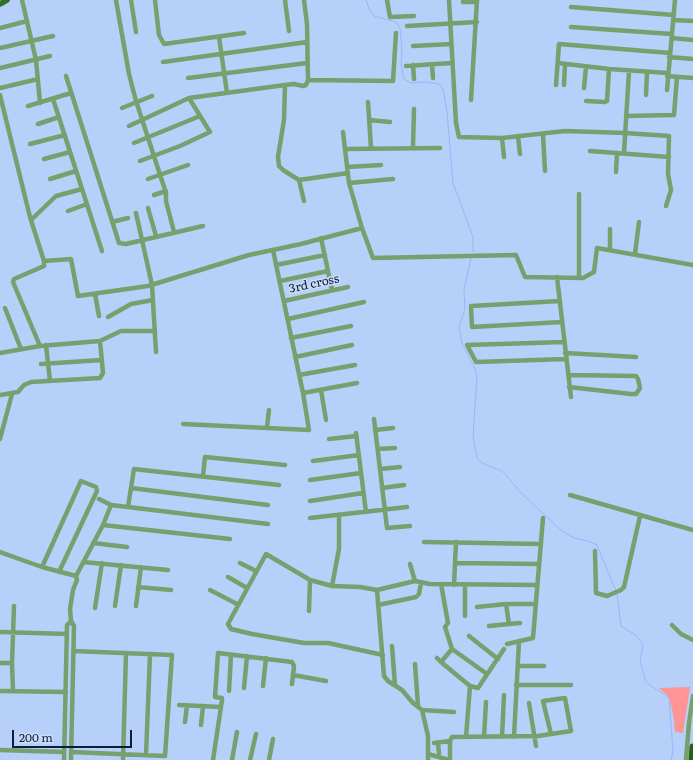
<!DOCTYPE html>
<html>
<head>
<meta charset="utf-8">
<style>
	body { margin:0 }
	#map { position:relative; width:693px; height:760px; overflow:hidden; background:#b6d0fa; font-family:Literata,serif }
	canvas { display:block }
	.scale { position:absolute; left:12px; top:730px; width:120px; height:18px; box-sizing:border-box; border:2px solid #0f1e38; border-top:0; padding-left:5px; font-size:12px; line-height:14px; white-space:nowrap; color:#0f1e38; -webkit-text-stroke:3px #cbddf9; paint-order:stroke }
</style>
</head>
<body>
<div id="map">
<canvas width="693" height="760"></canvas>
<div class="scale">200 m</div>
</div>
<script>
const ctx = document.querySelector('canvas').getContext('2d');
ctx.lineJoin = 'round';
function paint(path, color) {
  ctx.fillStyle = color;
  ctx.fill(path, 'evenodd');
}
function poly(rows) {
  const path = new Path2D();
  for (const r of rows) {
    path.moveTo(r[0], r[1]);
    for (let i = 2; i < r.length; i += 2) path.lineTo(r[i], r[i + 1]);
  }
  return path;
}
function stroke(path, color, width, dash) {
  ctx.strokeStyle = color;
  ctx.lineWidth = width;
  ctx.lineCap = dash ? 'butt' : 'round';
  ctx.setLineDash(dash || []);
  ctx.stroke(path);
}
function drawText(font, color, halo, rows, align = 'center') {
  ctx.font = font + ' Literata,serif';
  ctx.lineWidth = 3;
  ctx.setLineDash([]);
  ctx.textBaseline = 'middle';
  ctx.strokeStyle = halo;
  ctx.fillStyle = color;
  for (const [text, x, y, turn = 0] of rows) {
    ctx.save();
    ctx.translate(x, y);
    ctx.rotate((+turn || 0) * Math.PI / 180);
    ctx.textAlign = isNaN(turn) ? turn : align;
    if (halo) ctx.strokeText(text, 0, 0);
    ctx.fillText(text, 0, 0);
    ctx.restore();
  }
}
const green = poly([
	[690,687,683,733,675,732,674,719,669,697,659,688]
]);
const stream = poly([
	[366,0,369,9,374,16,396,22,400,28,402,49,401,64,404,79,411,83,424,82,439,84,443,89,447,112,453,183,473,237,473,252],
	[471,258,464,290,465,308,459,328,462,343,475,369,477,377,473,437,477,458,482,463,502,471,507,476,521,493,561,530,574,538,588,541,597,545,616,591],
	[617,594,621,626,637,636,643,645,640,660,646,682,669,698,673,751,671,760]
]);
const minor = poly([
	[22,0,36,60,40,103],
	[116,0,129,74,136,101,166,193,166,201,174,232],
	[131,0,136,32],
	[155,0,159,35,164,44,244,33],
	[285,0,289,31],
	[304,0,307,24,308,80,306,85,303,86,294,84,285,85,284,120,278,157,279,166,283,170,299,180,304,201],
	[387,0,390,17,414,16],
	[449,0,456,123,459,137,502,138,565,131,625,133,669,136,668,174,671,190,666,206],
	[463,2,477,2],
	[571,7,674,15],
	[673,20,693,21],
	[407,26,477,22],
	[571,27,672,34],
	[0,28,27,21],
	[219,37,227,93],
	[672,38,693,40],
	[413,46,451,44],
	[0,48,53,36],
	[669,57,693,59],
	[163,62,307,42],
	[558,63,609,69,668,73],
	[432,64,433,78],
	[413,65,414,79],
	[406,66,452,63],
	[0,68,50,56],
	[66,76,119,243,126,244,203,226],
	[667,76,693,78],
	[188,78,307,63],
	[308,80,393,81,396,33],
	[556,85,559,44,670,53],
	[564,85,565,64],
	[0,88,38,79],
	[584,88,586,67],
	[667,90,675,0],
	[0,95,30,217,44,261,71,259,78,296,148,286,249,255,301,244,362,228,373,258,516,255,525,277,583,278,594,272,597,248,693,265],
	[646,95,647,72],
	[53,99,102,251],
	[471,100,477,0],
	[586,101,605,102,607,101,609,69],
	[368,102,371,148],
	[28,106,71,93],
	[122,108,152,96],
	[626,116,674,115,677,77],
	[369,120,390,122],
	[38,124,59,117],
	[129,126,189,98,285,85],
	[343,132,349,183,362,228],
	[543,135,545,171],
	[518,136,520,154],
	[502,138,504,157],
	[134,143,200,116],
	[30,144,65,135],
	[413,147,414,109],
	[345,149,440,148],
	[590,151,669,157],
	[624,153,629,71],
	[44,159,70,152],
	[140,161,180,146,210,132,189,98],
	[347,167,381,165],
	[616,172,617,153],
	[50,179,76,171],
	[148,179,188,165],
	[299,180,348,173],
	[349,183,393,179],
	[579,194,579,278],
	[154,195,166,191],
	[148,208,156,236],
	[68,211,87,204],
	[136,213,152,285,156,352],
	[31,220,56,196,82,189],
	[112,222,128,218],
	[321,238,332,290],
	[610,250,610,229],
	[635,254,639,222],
	[276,265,325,255],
	[557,277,571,397],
	[280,281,328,271],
	[95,294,99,316],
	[284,301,348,287],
	[560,301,471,306,472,327,562,322],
	[5,308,21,349],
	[108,317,131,304,153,300],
	[288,319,364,302],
	[291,338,351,326],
	[564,342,467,345,476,362,566,359],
	[46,345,50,381],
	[40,346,13,282,14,279,44,266,44,261],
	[0,353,40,346,100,341,121,331,154,331],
	[565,353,636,357],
	[295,357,352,345],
	[41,364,101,360],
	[299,375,355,365],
	[568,375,636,376,638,379,640,388,636,394,631,394,569,387],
	[321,390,326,420],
	[303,393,357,383],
	[0,395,18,392,24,385,31,382,100,378,103,373,100,341],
	[374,419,387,528,410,526],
	[183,424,309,430,303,393,273,250],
	[267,427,269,410],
	[375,430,393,428],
	[356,433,366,512],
	[0,439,12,394],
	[329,439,356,436],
	[378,449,395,448],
	[313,461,359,455],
	[380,469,400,467],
	[203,476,205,457,285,465],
	[310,480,361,473],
	[131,488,268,505],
	[382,488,404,485],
	[570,495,693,530],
	[99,499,111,505],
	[310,501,363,493],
	[310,518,407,507],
	[268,524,128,507,134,469,279,485],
	[103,525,230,539],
	[424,542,541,544],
	[93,543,127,547],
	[595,551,596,593,607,596,621,590,624,587,640,516],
	[0,552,42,567],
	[83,562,168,570],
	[240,563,256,571],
	[455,563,539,564],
	[410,564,415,581],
	[59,572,97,491,96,487,81,481,42,567,76,576,103,525,111,505,128,507],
	[228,577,247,588],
	[441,584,448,623,445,627,452,649,441,662,470,686,478,688,504,649],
	[454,585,456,542],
	[332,586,339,549,339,515],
	[138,587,171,590],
	[210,590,237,604],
	[377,590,360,587,332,586,310,580,266,554,228,624,231,629,252,634,304,643,328,643,383,655],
	[506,604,509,624,520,623],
	[378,605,416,597,419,594,421,583],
	[115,606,121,565],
	[136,606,141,567],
	[477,607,506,604,534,604],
	[95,608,102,563],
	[309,611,310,580],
	[465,616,465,585],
	[672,625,681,634,693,640],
	[489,626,509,624],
	[0,632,67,634],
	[469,636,498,659],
	[507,644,533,638,543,518],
	[392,646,395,685],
	[452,649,487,674],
	[437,658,441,662],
	[0,663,12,663,14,606],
	[12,663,13,691],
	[415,664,418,706],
	[518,666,544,666],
	[293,675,326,681],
	[516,685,571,685],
	[263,686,266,658],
	[244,688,247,656],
	[0,691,66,692],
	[229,691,231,655],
	[529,703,536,746],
	[179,705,221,707],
	[422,710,454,712],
	[185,722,187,705],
	[201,725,203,706],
	[466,737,470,686],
	[484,737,486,702],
	[502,737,504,695],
	[514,737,519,641],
	[434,743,450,741],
	[438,743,439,753],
	[0,750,64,752],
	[71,752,165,756,172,655,73,651],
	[428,754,449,760],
	[146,755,150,654],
	[64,760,67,625,71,621],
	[71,760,74,626,71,621,70,609,73,590,77,580,76,576],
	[123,760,126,653],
	[213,760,222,700,222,698,215,697,218,653,292,662,294,666,292,684],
	[232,760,237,732],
	[250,760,256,734],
	[269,760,273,739],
	[428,760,428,736,422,710,413,703,402,690,388,681,384,676,377,590,415,581,430,584,536,585],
	[450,760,450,741,452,737,538,736,571,731,565,698,543,701,551,734],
	[686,760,689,723,693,696]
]);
const major = poly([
	[0,4,7,0]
]);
const highway = poly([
	[692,760,693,747]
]);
const streetNames = [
	["3rd cross",314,284,-12]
];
paint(green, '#ff9495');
stroke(stream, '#90b9fc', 1);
stroke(minor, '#76a06d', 4.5);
stroke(major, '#327223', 5.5);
stroke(highway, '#275e1a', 7);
drawText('12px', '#0f1e38', '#cbddf9', streetNames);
</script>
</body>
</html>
